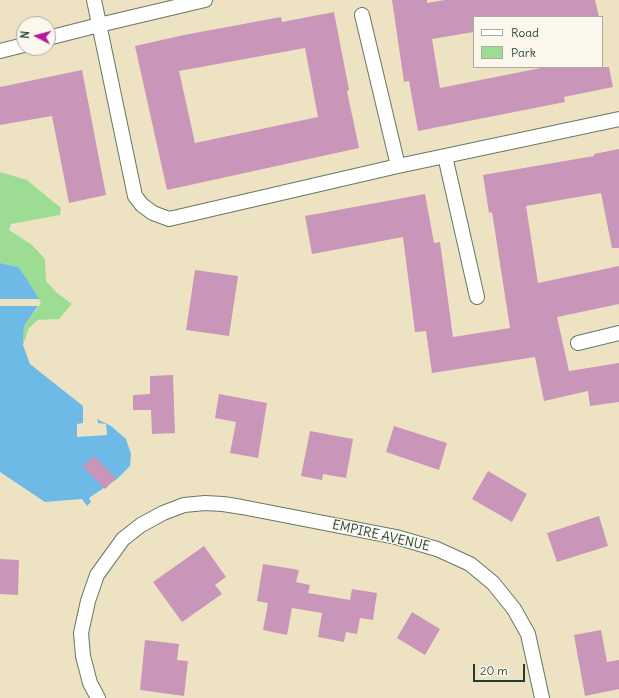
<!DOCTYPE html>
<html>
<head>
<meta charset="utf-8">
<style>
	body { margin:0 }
	#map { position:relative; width:619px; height:698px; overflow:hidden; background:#ede3c3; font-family:Delius,sans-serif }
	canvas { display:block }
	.legend { position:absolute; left:473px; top:16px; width:130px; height:52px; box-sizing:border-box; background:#fbf7ec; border:1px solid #a3ada2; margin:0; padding:5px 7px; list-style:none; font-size:12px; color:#1f3d34 }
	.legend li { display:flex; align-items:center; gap:8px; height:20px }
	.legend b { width:20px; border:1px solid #a3ada2 }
	.north { position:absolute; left:16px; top:16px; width:40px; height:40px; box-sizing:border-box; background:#fbf7ec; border:1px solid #a3ada2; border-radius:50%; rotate:276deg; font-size:11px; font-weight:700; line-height:16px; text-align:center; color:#1f3d34 }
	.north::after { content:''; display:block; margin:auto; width:14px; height:18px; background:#b5179e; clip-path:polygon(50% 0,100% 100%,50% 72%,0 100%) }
	.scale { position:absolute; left:473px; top:664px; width:52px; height:18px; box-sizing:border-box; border:2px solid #1f3d34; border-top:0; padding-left:5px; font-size:12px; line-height:14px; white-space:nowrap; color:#1f3d34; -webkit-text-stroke:3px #fbf7ec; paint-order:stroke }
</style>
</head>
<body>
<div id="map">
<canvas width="619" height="698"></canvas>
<ul class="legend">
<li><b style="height:5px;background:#fff"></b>Road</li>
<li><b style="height:11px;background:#9ddd93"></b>Park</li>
</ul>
<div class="north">N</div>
<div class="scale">20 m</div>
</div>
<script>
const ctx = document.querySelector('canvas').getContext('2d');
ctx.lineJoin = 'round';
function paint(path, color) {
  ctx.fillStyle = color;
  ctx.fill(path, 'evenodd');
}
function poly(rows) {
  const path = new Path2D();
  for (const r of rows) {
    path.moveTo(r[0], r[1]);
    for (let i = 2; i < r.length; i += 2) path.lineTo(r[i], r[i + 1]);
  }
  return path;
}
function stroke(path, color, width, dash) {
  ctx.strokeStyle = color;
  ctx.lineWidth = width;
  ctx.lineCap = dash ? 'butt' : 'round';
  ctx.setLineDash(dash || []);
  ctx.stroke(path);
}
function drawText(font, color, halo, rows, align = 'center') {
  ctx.font = font + ' Delius,sans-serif';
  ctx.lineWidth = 3;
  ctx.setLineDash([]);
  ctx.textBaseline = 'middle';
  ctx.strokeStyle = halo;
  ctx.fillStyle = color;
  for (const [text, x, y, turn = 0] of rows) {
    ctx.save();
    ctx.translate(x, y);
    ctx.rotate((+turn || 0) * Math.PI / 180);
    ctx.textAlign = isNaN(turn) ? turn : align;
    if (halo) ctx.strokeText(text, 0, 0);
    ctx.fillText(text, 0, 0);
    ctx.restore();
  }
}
const green = poly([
	[0,172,27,180,61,208,60,215,11,224,9,230,32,245,45,259,46,281,57,293,72,304,59,319,38,320,29,328,23,345,24,326,39,306,18,267,0,263]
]);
const water = poly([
	[0,263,18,267,26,278,41,302,24,326,23,345,30,364,83,406,83,423,77,424,77,437,107,435,106,424,98,423,97,419,111,426,126,439,131,454,130,466,117,479,89,498,91,502,87,506,82,499,45,502,0,472]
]);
const pier = poly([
	[0,299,39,299,41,302,39,306,0,306]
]);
const building = poly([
	[392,0,427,0,427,3,445,0,595,0,599,17,474,17,474,32,432,39,440,88,546,67,609,67,613,87,564,97,565,102,418,131,409,81,404,82],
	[334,12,349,90,347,91,359,148,167,190,135,46,184,35,281,17,282,22],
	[305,48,318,117,195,143,179,71],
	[82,70,106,195,69,203,52,116,0,125,0,87],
	[619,149,619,248,612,248,601,193,526,206,538,283,619,266,619,304,557,317,569,371,619,363,619,402,590,406,588,391,544,401,535,357,432,373,426,331,415,332,403,237,312,254,305,216,425,194,434,243,440,242,453,337,510,328,492,212,489,213,483,175,594,156,594,154],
	[195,270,238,276,229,336,186,330],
	[173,375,175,433,152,434,151,410,133,410,133,395,150,394,150,376],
	[219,394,267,403,258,458,230,453,236,422,215,418],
	[394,426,447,443,439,470,386,452],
	[310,431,353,439,346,478,323,474,322,480,301,476],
	[94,456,116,478,105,489,83,467],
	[488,471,527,494,512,522,472,499],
	[599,516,608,546,557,562,547,533],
	[204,546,226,577,215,585,222,594,182,622,153,582],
	[0,559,19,560,18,595,0,594],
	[263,564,299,570,296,582,310,585,308,593,350,600,352,589,377,593,373,620,360,618,357,634,346,632,344,642,318,637,322,613,292,608,287,635,263,630,268,603,257,601],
	[412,612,440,629,425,655,397,638],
	[601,630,607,662,619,660,619,689,585,696,574,635],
	[145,640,179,644,177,660,188,661,184,696,140,690]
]);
const street = poly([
	[94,0,135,196,142,205,153,213,169,219,398,166,619,119],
	[362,15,398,166],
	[48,38,99,25,205,0],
	[0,51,24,45],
	[445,156,477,297],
	[578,343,619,333],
	[98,698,90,683,83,656,81,633,88,601,97,575,123,539,141,525,163,513,184,505,205,503,223,504,242,507,396,537,437,549,470,564,493,583,514,609,528,634,542,698]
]);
const streetNames = [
	["EMPIRE AVENUE",381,536,13]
];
paint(green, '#9ddd93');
paint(water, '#6dbae7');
paint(pier, '#ede3c3');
paint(building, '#c996ba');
stroke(street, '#677766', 16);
stroke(street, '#fff', 14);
drawText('13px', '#1f3d34', '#fbf7ec', streetNames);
</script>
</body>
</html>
